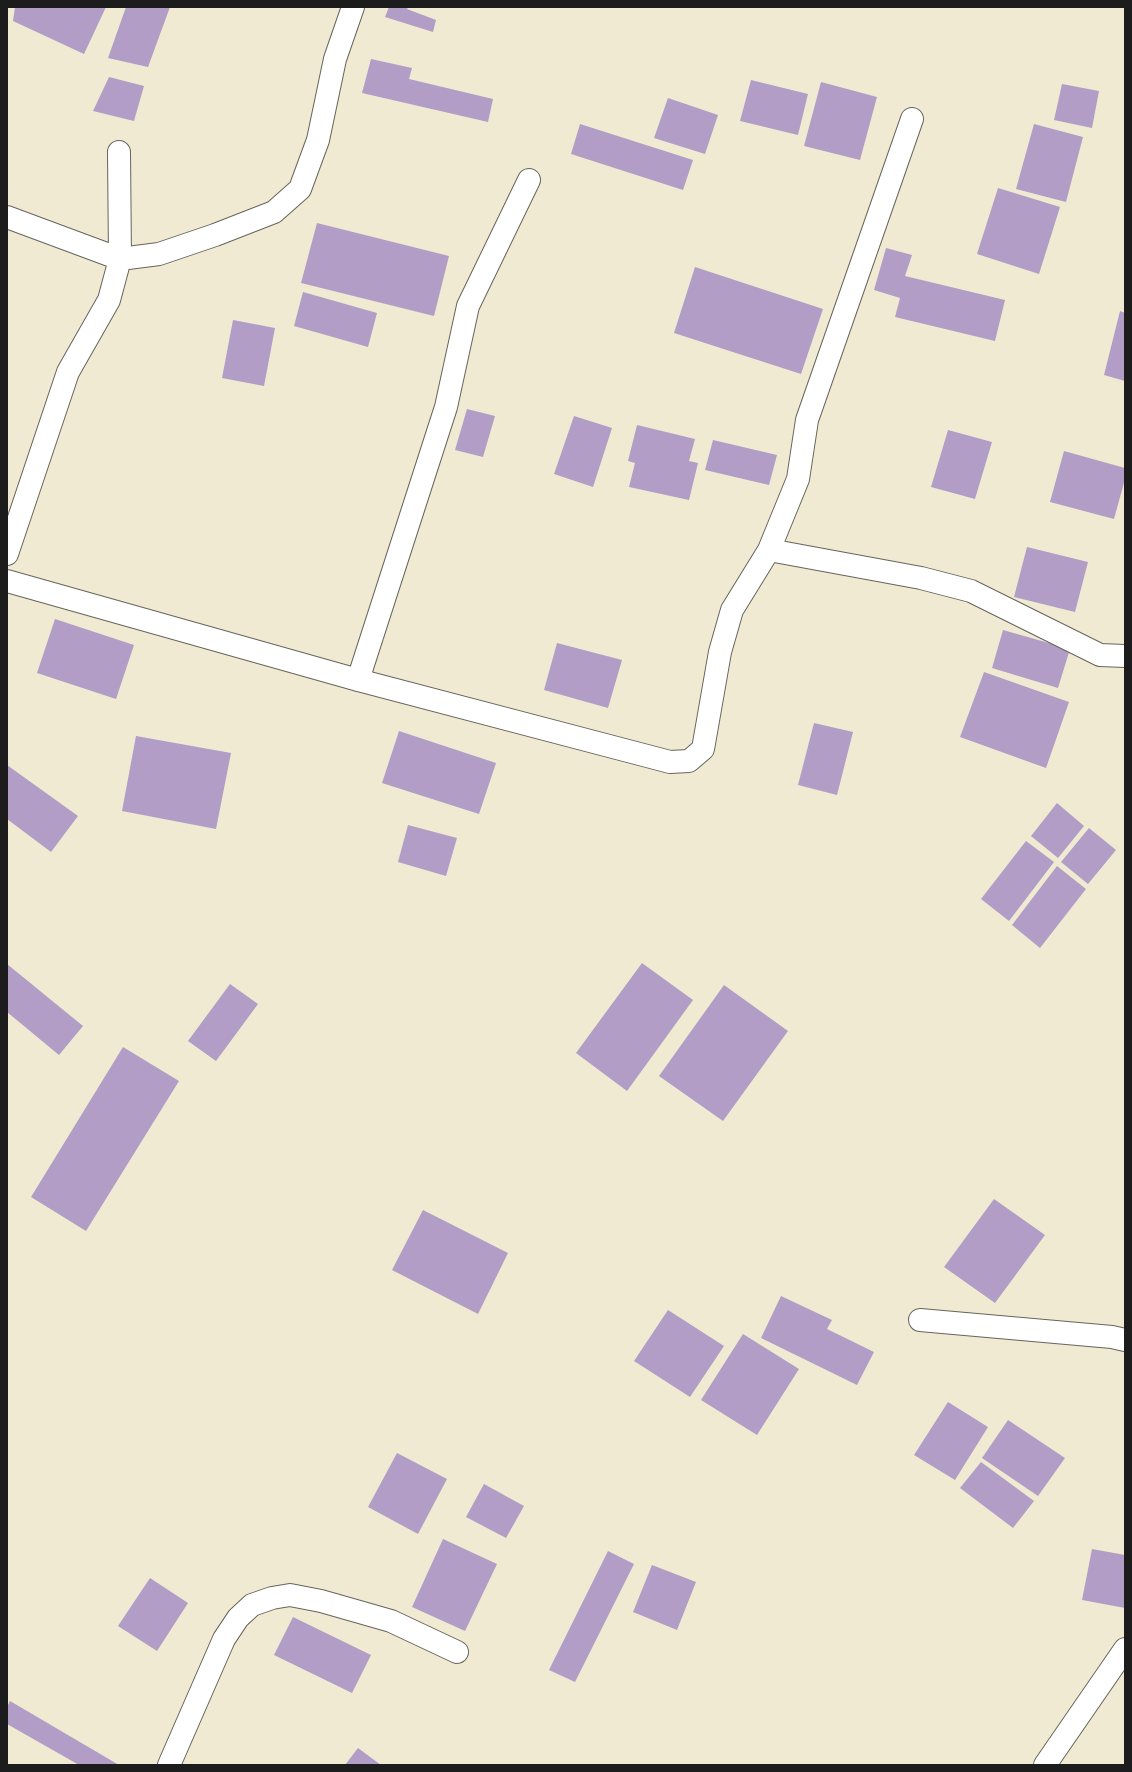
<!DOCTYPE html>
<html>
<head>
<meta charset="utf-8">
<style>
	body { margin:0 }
	#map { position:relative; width:1132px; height:1772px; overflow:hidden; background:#f1ead3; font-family:Mali,sans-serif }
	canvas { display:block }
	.frame { position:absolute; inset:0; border:8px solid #1c1c1c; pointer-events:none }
</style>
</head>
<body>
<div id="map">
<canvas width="1132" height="1772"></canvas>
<div class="frame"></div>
</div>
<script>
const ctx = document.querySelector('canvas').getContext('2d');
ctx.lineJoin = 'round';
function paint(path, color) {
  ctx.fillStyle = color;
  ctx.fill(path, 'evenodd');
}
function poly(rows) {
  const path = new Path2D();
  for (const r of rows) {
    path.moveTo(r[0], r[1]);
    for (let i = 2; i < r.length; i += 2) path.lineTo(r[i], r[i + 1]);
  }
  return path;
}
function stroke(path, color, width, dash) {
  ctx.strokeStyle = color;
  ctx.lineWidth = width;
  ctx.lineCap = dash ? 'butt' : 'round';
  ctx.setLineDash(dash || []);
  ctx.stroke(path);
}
const building = poly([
	[15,7,106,7,84,54,13,21],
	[126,7,170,7,148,67,108,58],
	[389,7,408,7,407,9,436,20,433,32,385,17],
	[371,59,412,68,409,79,493,99,488,122,362,93],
	[109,77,144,86,134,121,93,111],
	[751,80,808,94,798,135,740,121],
	[821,82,877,97,860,160,804,146],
	[1062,84,1099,91,1092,128,1054,120],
	[668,98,718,115,705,154,654,138],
	[580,124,693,160,683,190,571,154],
	[1034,124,1083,137,1066,202,1016,189],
	[998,188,1060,207,1039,274,977,254],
	[317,223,449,256,434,316,301,283],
	[886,248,912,255,905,276,1005,300,995,341,895,317,900,298,874,290],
	[695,267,823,309,801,374,674,333],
	[303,292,377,313,368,347,294,326],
	[1120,311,1125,313,1125,381,1104,375],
	[233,320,275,328,264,386,222,378],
	[467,409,495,416,483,457,455,450],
	[574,416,612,428,593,487,554,474],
	[637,425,695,439,689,461,698,463,689,500,629,487,635,463,628,461],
	[948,430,992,442,975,499,931,487],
	[713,440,777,455,769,485,705,470],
	[1064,451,1125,468,1125,479,1114,519,1050,502],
	[1027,547,1088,562,1075,612,1014,597],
	[55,619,134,645,116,699,37,673],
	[1003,630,1070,649,1058,688,992,668],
	[557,643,622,660,608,708,544,690],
	[984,672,1069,702,1046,768,960,737],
	[814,723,853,732,837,795,798,785],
	[399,731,496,763,479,814,382,783],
	[136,736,231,753,216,829,122,811],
	[7,765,78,816,51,852,7,819],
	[1057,803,1084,826,1058,858,1031,836],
	[408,825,457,838,446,876,398,862],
	[1089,828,1116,850,1088,884,1061,862],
	[1026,841,1054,862,1009,921,981,899],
	[1057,866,1086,889,1040,948,1012,925],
	[642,963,693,1000,627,1091,576,1053],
	[7,964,83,1026,59,1055,7,1012],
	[230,984,258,1004,216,1061,188,1041],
	[724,985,788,1031,723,1121,659,1076],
	[123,1047,179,1081,86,1231,31,1197],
	[994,1199,1045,1235,995,1303,944,1267],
	[423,1210,508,1253,478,1314,392,1270],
	[781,1296,832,1320,827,1329,874,1352,857,1385,761,1338],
	[668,1310,724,1346,690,1397,634,1361],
	[743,1334,799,1369,757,1435,701,1400],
	[948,1402,988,1427,955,1480,914,1455],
	[1008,1420,1065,1458,1038,1496,982,1458],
	[397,1453,447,1479,418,1534,368,1507],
	[981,1462,1034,1501,1013,1528,960,1488],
	[484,1484,524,1506,506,1538,466,1517],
	[443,1539,497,1564,465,1631,412,1607],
	[1092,1549,1125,1555,1125,1608,1082,1600],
	[608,1551,634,1564,575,1682,549,1670],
	[652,1565,696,1582,677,1630,633,1612],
	[150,1578,188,1603,157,1651,118,1626],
	[293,1617,371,1655,352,1693,274,1655],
	[10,1701,119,1765,79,1765,7,1724,7,1707],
	[358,1748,381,1765,345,1765]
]);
const minor = poly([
	[7,217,120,259,159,254,215,235,274,212,300,189,318,140,335,59,353,7],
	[769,550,921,578,971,591,1100,655,1125,656],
	[7,554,68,372,109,300,120,259,119,152],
	[7,581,358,680,670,762,689,761,703,749,720,652,732,610,769,550,798,479,807,420,912,119],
	[358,680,446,407,468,306,529,180],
	[920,1320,1112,1337,1125,1340],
	[169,1765,224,1639,238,1618,252,1605,272,1598,290,1595,321,1601,391,1621,457,1652],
	[1045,1765,1125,1649]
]);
paint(building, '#b19dc5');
stroke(minor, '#67645c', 24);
stroke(minor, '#fff', 22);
</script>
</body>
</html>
